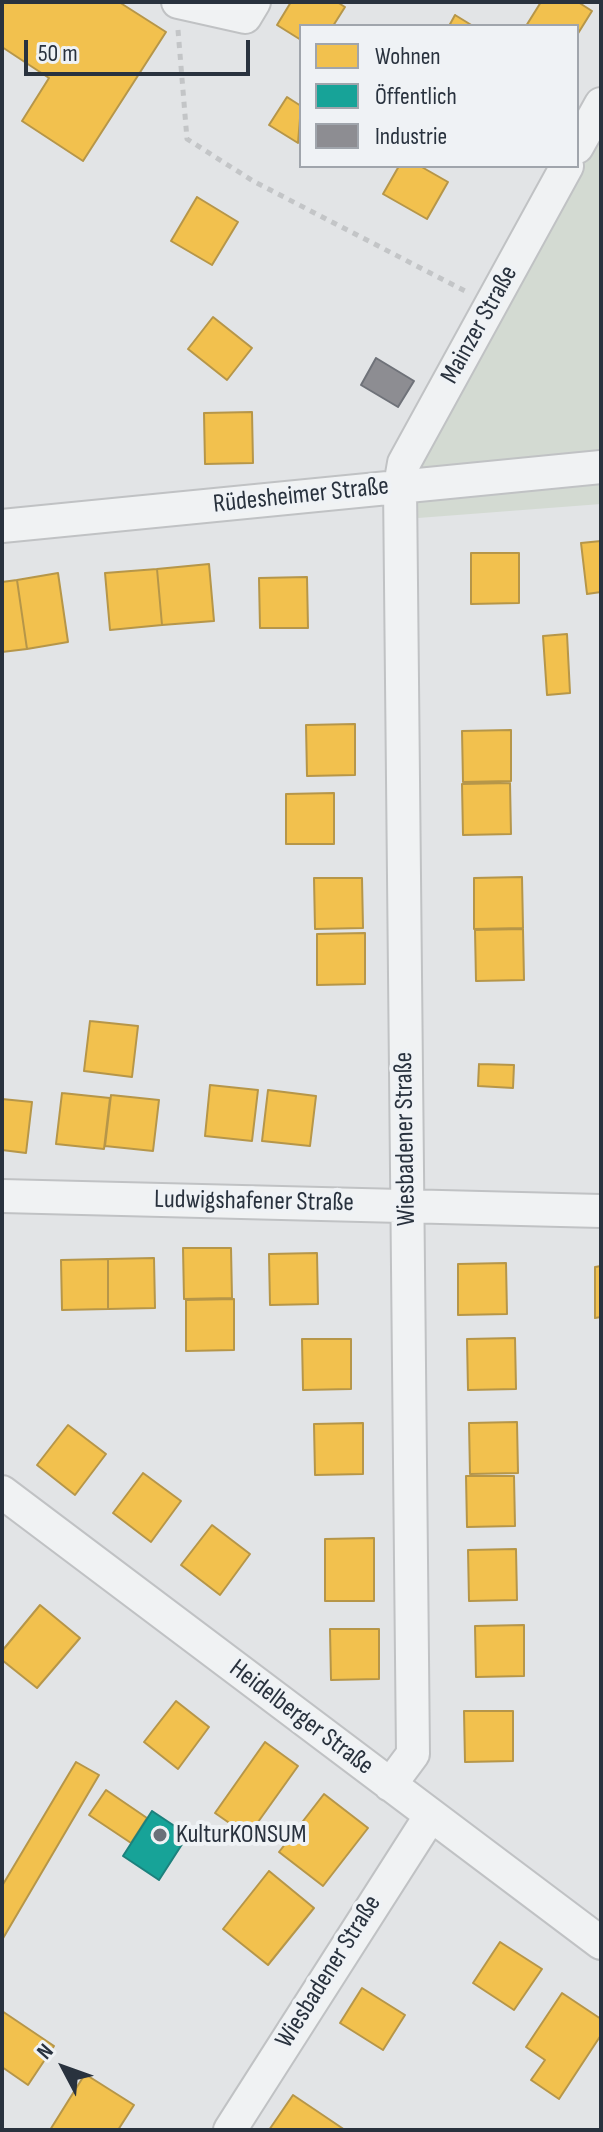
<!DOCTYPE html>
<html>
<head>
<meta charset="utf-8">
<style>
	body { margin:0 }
	#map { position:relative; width:603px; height:2132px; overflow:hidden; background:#e2e4e6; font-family:"Sofia Sans Condensed",sans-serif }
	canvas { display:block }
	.frame { position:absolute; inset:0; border:4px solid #29323e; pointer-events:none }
	.legend { position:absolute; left:299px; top:24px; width:280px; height:144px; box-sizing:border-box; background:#eff2f5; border:2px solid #a0a5ac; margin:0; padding:10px 14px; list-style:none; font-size:24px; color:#29323e }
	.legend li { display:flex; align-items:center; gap:16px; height:40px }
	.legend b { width:40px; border:2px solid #a0a5ac }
	.north { position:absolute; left:24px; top:2028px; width:80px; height:80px; -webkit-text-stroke:6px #eff2f5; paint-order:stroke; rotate:311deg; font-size:22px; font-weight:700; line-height:32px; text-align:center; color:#29323e }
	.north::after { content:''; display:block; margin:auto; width:28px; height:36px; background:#29323e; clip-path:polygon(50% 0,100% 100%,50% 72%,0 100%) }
	.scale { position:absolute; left:24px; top:40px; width:226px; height:36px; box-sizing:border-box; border:4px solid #29323e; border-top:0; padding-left:10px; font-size:24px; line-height:28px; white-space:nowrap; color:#29323e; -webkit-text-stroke:6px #eff2f5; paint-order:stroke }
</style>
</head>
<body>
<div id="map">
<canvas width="603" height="2132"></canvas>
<div class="frame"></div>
<ul class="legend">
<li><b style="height:22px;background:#f2c14e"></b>Wohnen</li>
<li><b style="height:22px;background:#17a398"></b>Öffentlich</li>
<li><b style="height:22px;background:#8d8d92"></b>Industrie</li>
</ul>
<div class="north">N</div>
<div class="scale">50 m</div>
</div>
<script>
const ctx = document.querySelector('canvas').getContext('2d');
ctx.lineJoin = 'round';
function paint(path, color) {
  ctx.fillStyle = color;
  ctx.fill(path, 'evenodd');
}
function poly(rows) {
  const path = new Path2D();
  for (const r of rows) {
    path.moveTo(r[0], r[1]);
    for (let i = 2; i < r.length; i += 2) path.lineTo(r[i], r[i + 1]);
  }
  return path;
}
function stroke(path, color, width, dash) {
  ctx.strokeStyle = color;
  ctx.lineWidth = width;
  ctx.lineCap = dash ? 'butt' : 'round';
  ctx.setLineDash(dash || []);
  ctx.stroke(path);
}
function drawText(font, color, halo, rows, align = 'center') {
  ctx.font = font + ' "Sofia Sans Condensed",sans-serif';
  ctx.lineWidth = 8;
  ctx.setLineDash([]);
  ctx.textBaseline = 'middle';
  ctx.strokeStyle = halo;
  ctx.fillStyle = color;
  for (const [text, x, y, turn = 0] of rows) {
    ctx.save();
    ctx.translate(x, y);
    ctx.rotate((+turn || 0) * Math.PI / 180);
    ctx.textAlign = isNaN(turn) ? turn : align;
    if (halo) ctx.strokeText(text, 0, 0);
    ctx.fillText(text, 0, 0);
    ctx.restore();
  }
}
const green = poly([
	[601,94,601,504,392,520]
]);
const homes = poly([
	[2,2,119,2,166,32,83,161,22,121,49,78,2,47,2,2],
	[291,2,337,2,345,7,333,26,301,26,301,40,277,25,291,2],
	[541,2,578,2,592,11,577,35,577,26,526,26,541,2],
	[455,15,473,26,449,26,455,15],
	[287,97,301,106,298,143,269,125,287,97],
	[399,166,420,166,448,182,427,219,383,194,399,166],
	[197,197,238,222,212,265,171,241,197,197],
	[213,317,252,348,227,380,188,349,213,317],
	[252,412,253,463,205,464,204,413,252,412],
	[601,541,601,592,587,594,581,543,601,541],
	[471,553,519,553,519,603,471,604,471,553],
	[209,564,214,621,162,625,157,569,209,564],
	[157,569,162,625,110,630,105,573,157,569],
	[58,573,68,642,27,649,17,580,58,573],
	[307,577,308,628,260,628,259,578,307,577],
	[17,580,27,649,2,652,2,582,17,580],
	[567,634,570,693,547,695,543,636,567,634],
	[355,724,355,775,307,776,306,725,355,724],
	[511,730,511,781,463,782,462,731,511,730],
	[510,783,511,834,463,835,462,784,510,783],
	[334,793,334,844,286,844,286,794,334,793],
	[522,877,523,928,474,929,474,878,522,877],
	[314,878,362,878,363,928,315,929,314,878],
	[523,929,524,980,476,981,475,930,523,929],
	[365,933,365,984,317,985,317,934,365,933],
	[90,1021,138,1026,132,1077,84,1071,90,1021],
	[479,1064,514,1065,513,1088,478,1086,479,1064],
	[210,1085,258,1090,252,1141,205,1136,210,1085],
	[268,1090,316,1096,310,1146,262,1141,268,1090],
	[62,1093,110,1098,104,1149,56,1144,62,1093],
	[111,1095,159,1100,153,1151,105,1146,111,1095],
	[2,1099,32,1102,26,1153,2,1150,2,1099],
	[183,1248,231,1248,232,1298,184,1299,183,1248],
	[317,1253,318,1304,270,1305,269,1254,317,1253],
	[154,1258,155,1308,108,1309,108,1259,154,1258],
	[108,1259,108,1309,62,1310,61,1260,108,1259],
	[506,1263,507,1314,458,1315,458,1264,506,1263],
	[601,1266,601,1317,595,1318,595,1267,601,1266],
	[234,1299,234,1350,186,1351,186,1300,234,1299],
	[515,1338,516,1389,468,1390,467,1339,515,1338],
	[302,1339,351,1339,351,1389,303,1390,302,1339],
	[517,1422,518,1473,470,1474,469,1423,517,1422],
	[363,1423,363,1474,315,1475,314,1424,363,1423],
	[68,1425,106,1454,75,1495,37,1465,68,1425],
	[143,1473,181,1501,151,1542,113,1513,143,1473],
	[466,1476,514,1476,515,1526,467,1527,466,1476],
	[212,1525,250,1554,220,1595,181,1565,212,1525],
	[374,1538,374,1601,325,1601,325,1539,374,1538],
	[516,1549,517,1600,469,1601,468,1550,516,1549],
	[40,1605,80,1638,37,1688,2,1660,2,1651,40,1605],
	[524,1625,524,1676,476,1677,475,1626,524,1625],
	[330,1629,379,1629,379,1679,331,1680,330,1629],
	[176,1701,209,1727,178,1769,144,1742,176,1701],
	[464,1711,513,1711,513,1761,465,1762,464,1711],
	[265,1742,298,1766,248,1836,215,1813,265,1742],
	[76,1762,99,1775,2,1940,2,1886,76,1762],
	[106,1790,147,1818,131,1843,89,1815,106,1790],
	[324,1794,368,1828,323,1886,279,1852,324,1794],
	[269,1871,314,1908,268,1965,223,1929,269,1871],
	[500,1942,542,1969,514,2010,473,1983,500,1942],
	[362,1988,405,2015,383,2050,340,2023,362,1988],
	[562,1993,601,2019,601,2035,559,2099,531,2080,545,2060,526,2047,562,1993],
	[2,2011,54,2046,28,2085,2,2067,2,2011],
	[85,2074,134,2105,118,2130,50,2130,85,2074],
	[293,2095,345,2130,269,2130,293,2095]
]);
const public = poly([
	[152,1811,188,1835,159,1880,123,1856,152,1811]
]);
const industry = poly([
	[376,358,414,381,398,407,361,385,376,358]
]);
const path = poly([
	[178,30,187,139,253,181,465,291]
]);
const minor = poly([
	[178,2,245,17,254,2],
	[577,147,601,104],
	[2,526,601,467],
	[2,1196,601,1211],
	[2,1492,601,1943],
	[390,1785,413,1754,400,486,404,463,567,166],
	[230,2130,431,1815]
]);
const markers = [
	[160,1835,8,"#6a7079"]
];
const streetNames = [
	["Mainzer Straße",480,325,-61],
	["Rüdesheimer Straße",301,496,-6],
	["Wiesbadener Straße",406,1139,-91],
	["Ludwigshafener Straße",254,1202,1],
	["Heidelberger Straße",301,1718,37],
	["Wiesbadener Straße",329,1972,-58]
];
const poiNames = [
	["KulturKONSUM",176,1835]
];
paint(green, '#d3dad2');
paint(homes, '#f2c14e');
stroke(homes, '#b69649', 2);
paint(public, '#17a398');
stroke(public, '#1c817d', 2);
paint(industry, '#8d8d92');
stroke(industry, '#6f7279', 2);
stroke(minor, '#c0c2c4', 36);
stroke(path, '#c3c5c7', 5, [6, 6]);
stroke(minor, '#f0f2f3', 32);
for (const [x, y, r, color] of markers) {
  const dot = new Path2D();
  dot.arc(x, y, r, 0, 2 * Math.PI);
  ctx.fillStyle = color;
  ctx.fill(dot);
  stroke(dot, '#eff2f5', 3);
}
drawText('26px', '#29323e', '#eff2f5', streetNames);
drawText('26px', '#29323e', '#eff2f5', poiNames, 'left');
</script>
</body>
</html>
